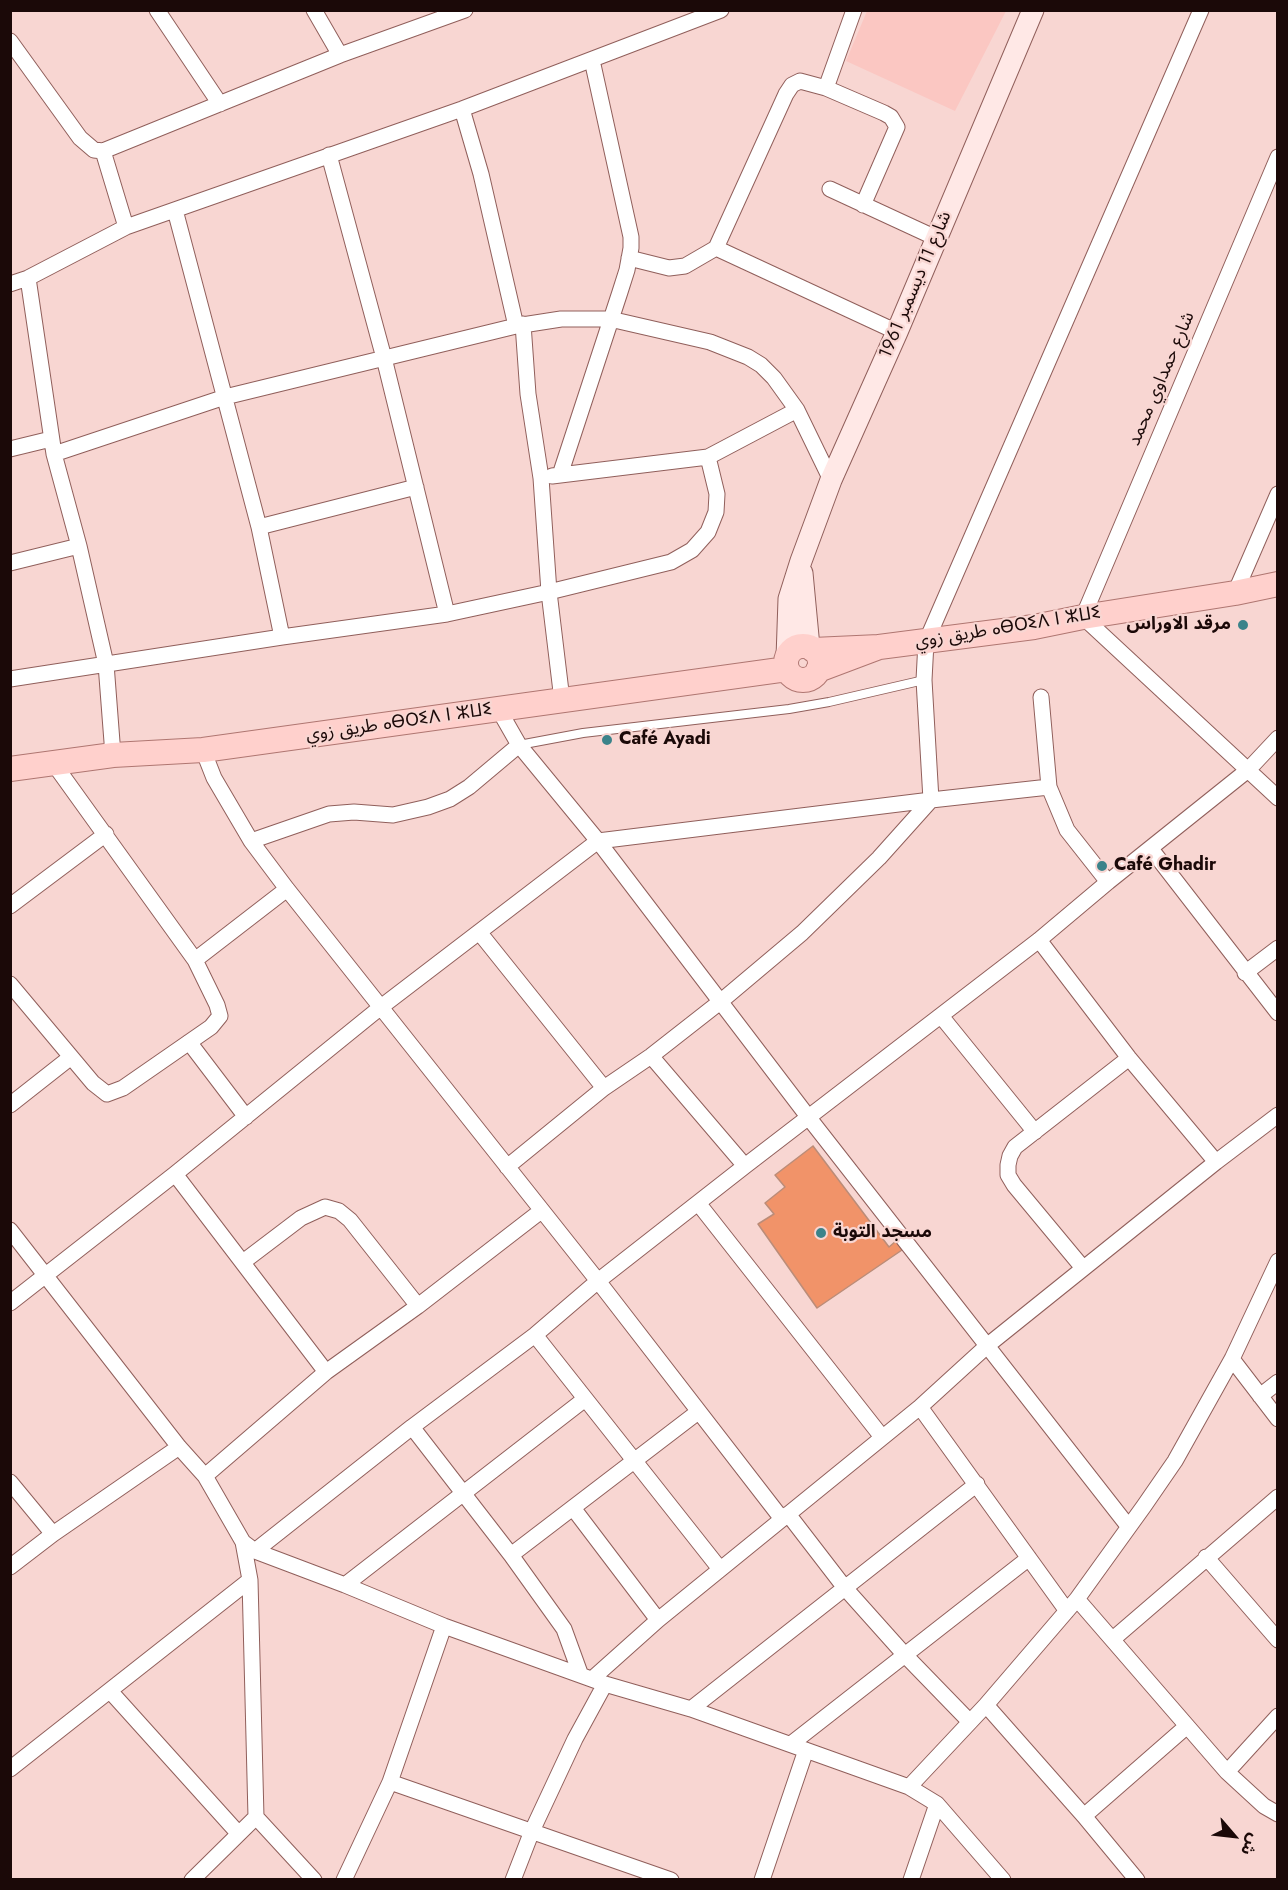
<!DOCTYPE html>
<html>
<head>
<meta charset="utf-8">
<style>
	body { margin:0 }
	#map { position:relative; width:1288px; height:1890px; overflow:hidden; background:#f8d6d2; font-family:Jost,"Noto Sans Arabic",sans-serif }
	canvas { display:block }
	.frame { position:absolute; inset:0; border:12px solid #1b0908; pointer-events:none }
	.north { position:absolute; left:1204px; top:1806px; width:60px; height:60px; -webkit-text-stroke:4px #f8d6d2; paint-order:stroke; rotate:118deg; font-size:16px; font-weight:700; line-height:24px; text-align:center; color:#1b0908 }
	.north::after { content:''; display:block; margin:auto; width:21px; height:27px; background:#1b0908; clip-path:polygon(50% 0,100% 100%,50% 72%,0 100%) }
</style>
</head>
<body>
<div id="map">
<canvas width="1288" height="1890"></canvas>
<div class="frame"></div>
<div class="north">ش</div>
</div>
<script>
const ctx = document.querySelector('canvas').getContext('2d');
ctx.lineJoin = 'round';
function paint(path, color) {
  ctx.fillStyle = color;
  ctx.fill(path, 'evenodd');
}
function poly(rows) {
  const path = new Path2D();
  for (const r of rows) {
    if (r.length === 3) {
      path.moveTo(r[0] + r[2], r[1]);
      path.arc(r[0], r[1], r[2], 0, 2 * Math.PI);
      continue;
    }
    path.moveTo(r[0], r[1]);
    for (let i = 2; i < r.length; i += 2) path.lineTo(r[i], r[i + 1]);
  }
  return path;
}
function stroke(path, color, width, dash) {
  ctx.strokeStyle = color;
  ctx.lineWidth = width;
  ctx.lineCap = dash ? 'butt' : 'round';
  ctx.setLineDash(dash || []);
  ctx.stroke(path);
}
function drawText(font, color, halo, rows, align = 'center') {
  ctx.font = font + ' Jost,"Noto Sans Arabic","Noto Sans Tifinagh",sans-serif';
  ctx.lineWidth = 4.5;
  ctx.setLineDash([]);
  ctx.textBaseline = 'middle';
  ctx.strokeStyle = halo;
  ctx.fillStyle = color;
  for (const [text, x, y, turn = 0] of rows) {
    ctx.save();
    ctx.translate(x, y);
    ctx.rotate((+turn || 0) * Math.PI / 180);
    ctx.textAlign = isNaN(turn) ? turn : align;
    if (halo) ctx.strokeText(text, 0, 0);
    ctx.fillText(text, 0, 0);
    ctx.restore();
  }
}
const built = poly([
	[867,11,867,10,1006,11,955,111,846,61]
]);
const building = poly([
	[813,1146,889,1247,896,1241,902,1250,817,1308,758,1224,774,1214,765,1203,785,1187,775,1175,813,1146]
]);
const lane = poly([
	[519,745,583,733,789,709,829,702,924,680]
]);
const street = poly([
	[157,10,220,104],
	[314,10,340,55],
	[10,41,80,138,94,150,103,151,126,227],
	[826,88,854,10],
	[462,109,481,174,516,326],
	[103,151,340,55,465,10],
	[329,155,384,358,447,614],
	[1278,157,1083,617,1278,798],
	[830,189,936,238],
	[175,210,259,527,282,637],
	[716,248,897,332],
	[629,258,669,268,685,266,716,248,786,94,792,85,800,81,826,88,884,113,891,117,897,127,863,205],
	[28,278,54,454,79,546,106,664,113,755],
	[10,284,28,278,126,227,462,109,721,10],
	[523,324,528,394,541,478,549,592,562,700],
	[10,449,51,439],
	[54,454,225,397,516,326,561,319,610,319,710,342,748,357,761,365,774,378,797,410,831,480],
	[560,475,620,292,627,270,631,248,631,237,592,60],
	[552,476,708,457,797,410],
	[259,527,416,487],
	[10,563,79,546],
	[1235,593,1278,494],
	[10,679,282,637,447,614,549,592,671,562,692,550,708,532,716,512,717,494,708,457],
	[1041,697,1049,787,1067,830,1108,882],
	[499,710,519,745,598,841,809,1118,1128,1526],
	[203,750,214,778,251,841,287,889,598,1281,782,1519],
	[251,841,329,814,354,812,393,815,428,807,450,799,469,787,519,745],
	[1151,849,1278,1013],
	[10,906,106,834],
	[479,932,604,1088],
	[1039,940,1129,1058,1216,1162],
	[195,960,287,889],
	[1245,973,1278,948],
	[10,984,93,1083,107,1094,123,1088,211,1027,220,1016,217,1005,195,960,54,764],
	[941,1016,1035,1132],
	[189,1042,246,1117],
	[651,1056,745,1166],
	[10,1105,71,1057],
	[507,1167,604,1088,651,1056,720,1002,802,933,879,858,931,800,924,680,926,642,1201,10],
	[175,1174,326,1372],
	[698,1203,882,1437],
	[10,1230,179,1447,205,1476,243,1542,250,1580,256,1817,314,1880],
	[243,1262,301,1218,325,1207,339,1211,350,1220,418,1306],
	[1083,1268,1014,1185,1008,1175,1008,1165,1010,1156,1015,1147,1129,1058],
	[10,1303,175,1174,381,1007,598,841,931,800,1049,787],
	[535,1335,720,1569],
	[1232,1359,1278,1419],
	[1260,1396,1278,1382],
	[920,1407,1067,1611],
	[412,1427,511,1555,564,1629,580,1673],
	[205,1476,326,1372,418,1306,541,1211],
	[10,1482,53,1534],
	[573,1508,658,1620],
	[788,1514,845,1588,904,1654,970,1722],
	[243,1542,255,1551,345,1585,444,1626,605,1684,691,1709,909,1787,937,1804,1003,1880],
	[255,1551,412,1427,535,1335,598,1281,745,1166,1039,940,1108,882,1248,770,1278,738],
	[511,1555,698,1412],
	[1206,1557,1278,1640],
	[10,1567,53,1534,179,1447],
	[345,1585,585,1399],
	[1077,1599,1227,1772,1264,1806,1278,1814],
	[1113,1639,1278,1497],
	[592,1679,658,1620,920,1407,988,1345,1216,1162,1278,1115],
	[110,1691,238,1833],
	[986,1705,1084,1816,1137,1880],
	[691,1709,977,1484],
	[791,1744,1029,1558],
	[10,1769,250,1580],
	[1227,1772,1278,1716],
	[390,1782,671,1880],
	[909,1787,986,1705,1077,1599,1144,1506,1175,1461,1232,1359,1278,1261],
	[1084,1816,1187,1726],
	[192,1880,256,1817],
	[344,1880,390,1782,444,1626],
	[513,1880,532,1831,575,1739,605,1684],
	[762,1880,806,1750],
	[911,1880,937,1804]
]);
const secondary = poly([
	[802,573,809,647],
	[787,658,789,599,801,561,831,480,897,332,1033,10]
]);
const primary = poly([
	[803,663,17],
	[879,647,1034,627,1083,617,1235,593,1278,584],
	[813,650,879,647,818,670],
	[10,769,113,755,203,750,787,669]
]);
const markers = [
	[1243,625,6,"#3b838a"],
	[607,740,6,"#3b838a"],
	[1102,866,6,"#3b838a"],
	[821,1233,6,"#3b838a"]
];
const streetNames = [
	["شارع 11 ديسمبر 1961",916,285,-67],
	["شارع حمداوي محمد",1162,379,-67],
	["طريق زوي ⴰⴱⵔⵉⴷ ⵏ ⵣⵡⵉ",1008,628,-9],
	["طريق زوي ⴰⴱⵔⵉⴷ ⵏ ⵣⵡⵉ",399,723,-8]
];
const poiNames = [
	["مرقد الاوراس",1231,625,"right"],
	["Café Ayadi",619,740],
	["Café Ghadir",1114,866],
	["مسجد التوبة",833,1233]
];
paint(built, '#fbc7c2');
paint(building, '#f19369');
stroke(building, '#bb8c78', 1.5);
stroke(lane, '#905f5b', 10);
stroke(street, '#905f5b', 17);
stroke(secondary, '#905f5b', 23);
stroke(primary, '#af7671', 26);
stroke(lane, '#fff', 8);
stroke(street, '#fff', 15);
stroke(secondary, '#ffe8e6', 21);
stroke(primary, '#ffd0cc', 24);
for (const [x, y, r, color] of markers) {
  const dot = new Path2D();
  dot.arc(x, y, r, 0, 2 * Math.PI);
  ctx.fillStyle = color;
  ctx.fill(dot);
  stroke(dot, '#f8d6d2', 2);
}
drawText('18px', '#1b0908', '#f8d6d2', streetNames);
drawText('bold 18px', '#1b0908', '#f8d6d2', poiNames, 'left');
</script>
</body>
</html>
